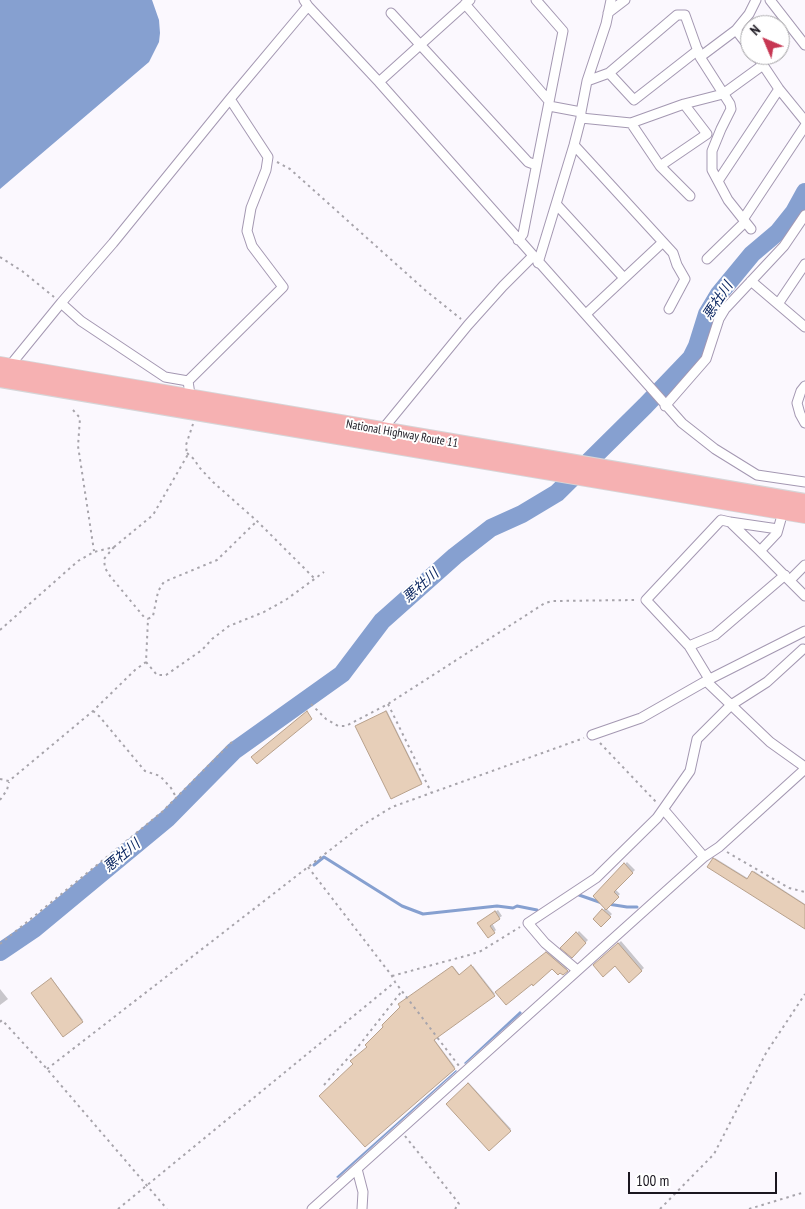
<!DOCTYPE html>
<html>
<head>
<meta charset="utf-8">
<style>
	body { margin:0 }
	#map { position:relative; width:805px; height:1209px; overflow:hidden; background:#fbf8fe; font-family:"PT Sans Narrow",sans-serif }
	canvas { display:block }
	.north { position:absolute; left:740px; top:15px; width:50px; height:50px; box-sizing:border-box; background:#fff; border:1px solid #a3a2a5; border-radius:50%; rotate:315deg; font-size:14px; font-weight:700; line-height:20px; text-align:center; color:#1a161f }
	.north::after { content:''; display:block; margin:auto; width:18px; height:22px; background:#c73753; clip-path:polygon(50% 0,100% 100%,50% 72%,0 100%) }
	.scale { position:absolute; left:628px; top:1172px; width:149px; height:22px; box-sizing:border-box; border:2px solid #1a161f; border-top:0; padding-left:6px; font-size:15px; line-height:18px; white-space:nowrap; color:#1a161f; -webkit-text-stroke:4px #fff; paint-order:stroke }
</style>
</head>
<body>
<div id="map">
<canvas width="805" height="1209"></canvas>
<div class="north">N</div>
<div class="scale">100 m</div>
</div>
<script>
const ctx = document.querySelector('canvas').getContext('2d');
ctx.lineJoin = 'round';
function paint(path, color) {
  ctx.fillStyle = color;
  ctx.fill(path, 'evenodd');
}
function poly(rows) {
  const path = new Path2D();
  for (const r of rows) {
    path.moveTo(r[0], r[1]);
    for (let i = 2; i < r.length; i += 2) path.lineTo(r[i], r[i + 1]);
  }
  return path;
}
function stroke(path, color, width, dash) {
  ctx.strokeStyle = color;
  ctx.lineWidth = width;
  ctx.lineCap = dash ? 'butt' : 'round';
  ctx.setLineDash(dash || []);
  ctx.stroke(path);
}
function drawText(font, color, halo, rows, align = 'center') {
  ctx.font = font + ' "PT Sans Narrow","Noto Sans JP",sans-serif';
  ctx.lineWidth = 4;
  ctx.setLineDash([]);
  ctx.textBaseline = 'middle';
  ctx.strokeStyle = halo;
  ctx.fillStyle = color;
  for (const [text, x, y, turn = 0] of rows) {
    ctx.save();
    ctx.translate(x, y);
    ctx.rotate((+turn || 0) * Math.PI / 180);
    ctx.textAlign = isNaN(turn) ? turn : align;
    if (halo) ctx.strokeText(text, 0, 0);
    ctx.fillText(text, 0, 0);
    ctx.restore();
  }
}
const water = poly([
	[0,0,152,0,159,20,160,33,159,42,149,62,0,189],
	[520,1011,522,1013,465,1064,464,1063],
	[456,1070,457,1071,338,1178,336,1177]
]);
const shadow = poly([
	[387,711,422,782,421,783,357,725],
	[715,858,749,879,754,871,805,904,805,926,709,867],
	[627,862,635,870,615,889,620,894,606,908,612,914,601,925,594,919,606,907,595,896],
	[498,910,502,916,492,923,496,930,494,932,481,921],
	[579,931,588,940,572,956,562,948],
	[621,941,644,968,629,981,615,964,595,965],
	[549,951,569,967,563,974,552,967,532,983,499,990],
	[453,966,460,975,473,966,495,994,434,1039,455,1067,366,1145,355,1064,402,1007,399,1004],
	[52,979,83,1020,63,1035,32,994],
	[0,989,8,999,0,1005],
	[469,1083,511,1129,489,1149,447,1104]
]);
const stream = poly([
	[314,865,324,857,402,906,423,914,497,906,513,908,517,906,537,910],
	[579,895,602,903],
	[608,904,627,907,637,907]
]);
const river = poly([
	[0,952,34,929,168,818,234,751,342,674,382,621,455,556,491,528,522,514,557,493,645,406,691,358,697,346,707,314,719,294,752,254,778,232,794,212,805,192]
]);
const building = poly([
	[307,711,312,719,257,764,251,757,307,711],
	[386,711,422,784,391,799,355,726,386,711],
	[713,858,747,879,752,871,805,905,805,929,707,867,713,858],
	[624,863,633,873,614,892,619,897,606,910,593,896,624,863],
	[602,909,611,917,601,927,593,919,602,909],
	[495,911,500,919,490,926,495,933,488,938,477,923,495,911],
	[576,932,586,943,572,958,560,948,576,932],
	[618,943,642,971,629,983,615,966,603,977,593,965,618,943],
	[546,952,568,971,563,975,560,973,558,975,552,969,533,986,532,984,506,1005,495,992,546,952],
	[471,965,495,996,434,1040,455,1069,365,1147,319,1096,353,1064,350,1061,367,1047,365,1045,383,1027,382,1025,400,1007,398,1004,452,966,459,975,471,965],
	[51,978,83,1022,63,1037,31,993,51,978],
	[468,1083,511,1131,489,1151,446,1104,468,1083]
]);
const path = poly([
	[277,162,290,169,425,290,461,319],
	[0,257,22,271,54,297],
	[73,410,80,418,78,446,94,551],
	[187,453,195,460,198,466,213,482,257,521,315,579],
	[114,547,104,559,105,568,110,576,144,617,148,619],
	[0,630,78,561,94,552,114,547,153,515,187,456,186,445,193,424],
	[146,662,157,675,166,675,202,650,212,639,229,626,264,612,287,599,324,572],
	[311,704,326,719,338,726,346,726,388,704,545,603,553,601,636,600],
	[388,704,431,792],
	[93,711,99,716,145,771,160,776,171,788,176,797],
	[600,743,657,803],
	[0,779,9,781,93,711,135,670,146,662,148,619,153,616,158,592,161,586,164,582,217,560,257,521],
	[0,800,7,790,9,782],
	[727,852,789,888,805,892],
	[308,867,392,976,395,982,459,1066],
	[0,944,162,812,232,742],
	[392,976,469,955,481,951,520,927],
	[0,1022,2,1020,47,1069,167,1209],
	[47,1069,361,826,392,807,584,738],
	[324,1085,357,1048,402,991],
	[405,1136,457,1201,459,1204,455,1209],
	[118,1209,395,982],
	[660,1209,714,1154,766,1053,805,994],
	[749,1209,805,1192]
]);
const street = poly([
	[304,0,308,6,379,82,682,423,715,449,757,475,805,482],
	[770,0,805,45],
	[465,4,549,101],
	[391,13,528,162,536,165],
	[608,13,625,0],
	[736,30,750,48],
	[756,55,763,65],
	[700,57,736,30,749,14,756,0],
	[609,73,634,100,698,50],
	[587,81,609,73,677,15,685,15,700,57,730,104,731,109,721,129,712,151,712,170,728,200,751,229],
	[379,82,470,0],
	[549,106,581,112],
	[581,118,631,123,684,104,723,94,763,65,779,89,805,121],
	[631,123,660,166,690,196],
	[574,145,673,253,677,265,685,279,669,309],
	[660,166,707,134,684,104],
	[718,181,779,89],
	[557,205,624,278],
	[744,218,805,126],
	[518,240,523,234,563,31,536,0],
	[707,259,745,222],
	[538,263,574,145,581,118,581,112,587,81,606,24,611,0],
	[751,281,805,327],
	[61,303,81,321,165,377,188,381],
	[778,304,805,264],
	[586,314,663,242],
	[8,368,61,303,113,243,230,99,308,6],
	[805,386,801,391,797,403,800,414,805,423],
	[191,401,188,381,283,287,252,246,247,231,251,208,266,170,268,157,230,99],
	[665,406,706,359,719,319,725,309,784,246,805,215],
	[382,430,468,325,503,286,533,256],
	[730,522,778,529],
	[760,551,805,596],
	[790,580,805,565],
	[689,646,715,635,785,575],
	[709,679,689,646,646,600,721,520,730,522,760,551,777,533,783,512],
	[706,681,770,742,805,767],
	[592,735,641,718,706,681,805,631],
	[664,810,704,857],
	[577,970,545,943,528,923,596,878,657,818,690,771,697,739,731,705,767,682,803,649],
	[357,1169,363,1192,362,1209],
	[312,1209,704,857,719,847,805,769]
]);
const highway = poly([
	[0,365,805,502],
	[0,379,805,515]
]);
const streetNames = [
	["National Highway Route 11",402,434,10]
];
const waterNames = [
	["悪社川",718,301,-57],
	["悪社川",421,586,-42],
	["悪社川",122,856,-40]
];
paint(water, '#86a0d0');
paint(shadow, '#0003');
stroke(stream, '#86a0d0', 3);
stroke(river, '#86a0d0', 18);
paint(building, '#e7cfb9');
stroke(building, '#b8a18c', 1);
stroke(street, '#a498b2', 11);
stroke(highway, '#d6d5d7', 18);
stroke(path, '#a7a4ab', 2, [2.5, 4]);
stroke(street, '#fff', 9);
stroke(highway, '#f6b1b2', 16);
drawText('12px', '#1a161f', '#fff', streetNames);
drawText('italic 14px', '#0e2963', '#fff', waterNames);
</script>
</body>
</html>
